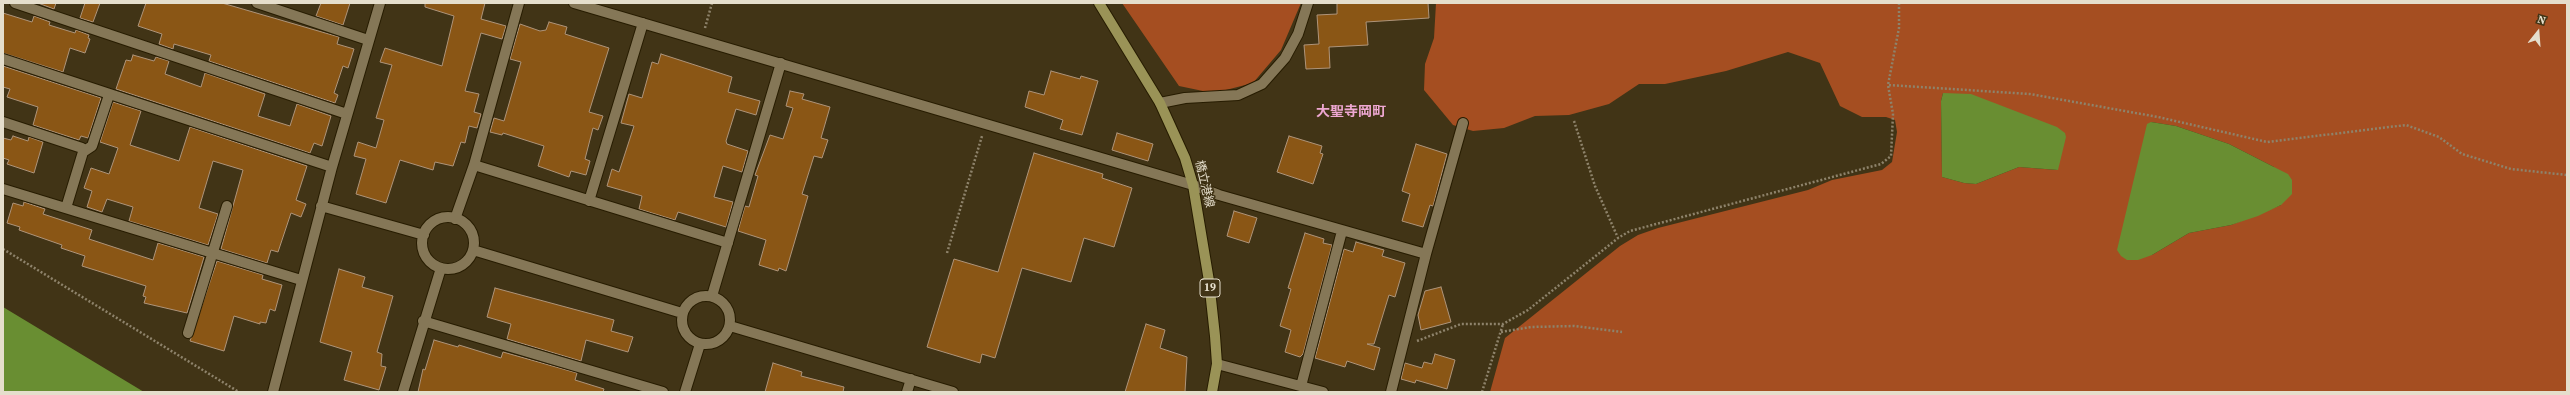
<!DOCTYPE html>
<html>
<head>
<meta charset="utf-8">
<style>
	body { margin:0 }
	#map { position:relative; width:2570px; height:395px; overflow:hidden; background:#413416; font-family:"Source Serif 4",serif }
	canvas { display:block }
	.frame { position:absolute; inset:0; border:4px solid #e5decc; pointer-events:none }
	.north { position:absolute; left:2518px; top:12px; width:40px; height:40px; -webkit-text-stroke:3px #413416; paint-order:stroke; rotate:17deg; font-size:11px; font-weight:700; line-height:16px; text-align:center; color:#e5decc }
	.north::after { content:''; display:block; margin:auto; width:14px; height:18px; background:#e5decc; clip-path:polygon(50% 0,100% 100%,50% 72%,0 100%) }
</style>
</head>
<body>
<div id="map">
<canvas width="2570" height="395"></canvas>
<div class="frame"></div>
<div class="north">N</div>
</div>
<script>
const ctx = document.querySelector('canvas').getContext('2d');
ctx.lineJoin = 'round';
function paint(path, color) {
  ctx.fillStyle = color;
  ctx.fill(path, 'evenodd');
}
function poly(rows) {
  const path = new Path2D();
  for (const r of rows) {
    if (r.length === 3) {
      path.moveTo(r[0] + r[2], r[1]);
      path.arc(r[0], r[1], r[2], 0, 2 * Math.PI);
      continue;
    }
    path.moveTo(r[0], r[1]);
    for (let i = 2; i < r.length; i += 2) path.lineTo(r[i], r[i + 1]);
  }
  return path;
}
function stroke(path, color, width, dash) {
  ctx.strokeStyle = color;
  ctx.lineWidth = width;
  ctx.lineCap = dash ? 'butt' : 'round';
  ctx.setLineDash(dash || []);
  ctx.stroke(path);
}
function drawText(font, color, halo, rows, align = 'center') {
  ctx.font = font + ' "Source Serif 4","Noto Sans JP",serif';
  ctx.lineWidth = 3;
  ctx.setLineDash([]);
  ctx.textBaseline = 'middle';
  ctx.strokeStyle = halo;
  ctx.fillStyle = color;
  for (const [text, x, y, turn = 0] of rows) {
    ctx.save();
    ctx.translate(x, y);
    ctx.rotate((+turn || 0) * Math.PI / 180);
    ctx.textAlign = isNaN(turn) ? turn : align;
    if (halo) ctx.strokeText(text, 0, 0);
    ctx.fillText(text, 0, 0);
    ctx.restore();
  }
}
const forest = poly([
	[1122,3,1301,3,1281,50,1253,83,1222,91,1203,91,1179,86],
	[1436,3,2567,3,2567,392,1490,392,1505,338,1620,246,1638,235,1658,228,1808,190,1832,180,1882,170,1892,162,1897,132,1895,120,1886,117,1862,117,1840,106,1820,63,1788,52,1726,71,1665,84,1639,84,1609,104,1569,115,1535,116,1504,128,1473,131,1453,125,1424,90,1425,64,1434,38],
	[1943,93,2058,170,2019,167,1976,184,1964,183,1942,177,1941,101],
	[2151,122,2176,126,2229,144,2274,167,2281,205,2231,225,2189,233,2152,255]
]);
const water = poly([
	[1943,93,1971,94,2057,127,2065,133,2066,137,2058,170,2019,167,1976,184,1964,183,1942,177,1941,101],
	[2151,122,2176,126,2229,144,2274,167,2288,174,2292,180,2292,194,2281,205,2258,216,2231,225,2189,233,2152,255,2138,260,2127,260,2121,256,2117,250,2147,124],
	[3,307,144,392,3,392]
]);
const building = poly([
	[38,3,56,3,54,9,38,3],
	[85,3,100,3,93,22,80,18,85,3],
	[146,3,222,3,339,37,337,44,354,49,348,68,343,66,334,93,338,95,335,103,209,61,211,55,174,44,173,49,159,44,162,34,138,26,146,3],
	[321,3,350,3,343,25,316,16,321,3],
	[425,3,485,3,481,19,506,26,502,39,481,33,465,91,479,94,474,112,481,114,477,128,469,126,465,143,461,142,453,166,435,162,433,170,400,160,386,203,356,194,366,159,354,156,358,142,376,148,384,120,376,118,392,65,380,62,385,48,442,66,454,16,425,7,425,3],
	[1337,3,1428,3,1429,18,1366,22,1368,45,1329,47,1330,68,1306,69,1304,45,1319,44,1317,15,1337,14,1337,3],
	[3,13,32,22,34,16,50,22,49,25,75,33,76,30,89,35,88,38,90,39,85,53,70,48,63,72,3,53,3,13],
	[549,22,567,27,565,34,609,48,589,112,603,116,598,130,593,128,585,159,590,161,586,175,571,171,569,177,538,166,544,146,503,133,502,135,490,132,494,118,504,121,521,62,510,59,520,24,540,31,546,30,549,22],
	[661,54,732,77,728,92,760,101,756,115,736,109,726,141,727,144,748,151,742,172,723,166,714,197,733,202,726,227,678,212,675,220,639,209,642,196,607,186,612,169,619,172,634,126,621,123,629,94,642,98,652,62,658,64,661,54],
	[133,55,154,61,156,57,169,61,165,74,201,87,205,73,265,94,258,116,290,126,297,104,331,116,322,146,314,143,310,153,116,89,126,60,131,61,133,55],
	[3,66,101,98,88,138,81,136,79,140,33,125,38,107,7,97,10,89,3,87,3,66],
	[1051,71,1080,79,1081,76,1098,81,1082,135,1060,129,1063,120,1025,107,1029,91,1044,95,1051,71],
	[790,91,804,94,802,99,830,107,821,138,828,140,822,158,814,156,802,194,808,196,786,271,779,268,778,271,759,265,766,240,738,231,745,206,749,207,758,176,755,175,770,135,783,139,793,108,786,106,790,91],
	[113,102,141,111,130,145,179,161,190,127,307,166,296,200,306,204,301,217,291,213,278,252,271,250,267,263,221,249,243,170,213,161,199,208,218,214,208,245,129,221,133,207,107,199,102,212,87,207,92,191,84,188,91,168,109,174,118,148,100,142,113,102],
	[1117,133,1153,144,1148,161,1112,150,1117,133],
	[13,136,28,141,29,137,43,142,34,173,7,164,9,160,3,158,3,138,11,140,13,136],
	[1289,136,1322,146,1320,153,1323,154,1313,184,1277,172,1289,136],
	[1416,144,1447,154,1433,206,1430,205,1423,227,1402,221,1410,194,1402,191,1416,144],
	[1034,153,1103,174,1102,178,1132,188,1114,247,1084,238,1071,282,1022,268,995,358,982,354,980,363,927,347,954,259,998,272,1034,153],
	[24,202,45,209,43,214,92,230,89,239,153,260,158,243,204,257,187,313,144,303,146,297,143,296,146,286,82,266,85,256,61,248,62,245,19,230,20,227,7,223,13,203,23,206,24,202],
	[1234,211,1257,218,1249,243,1227,236,1234,211],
	[1305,233,1324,239,1323,243,1332,245,1303,354,1300,357,1285,352,1291,330,1280,326,1291,289,1288,288,1305,233],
	[1356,242,1384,250,1382,256,1405,263,1395,297,1389,295,1374,344,1367,344,1380,348,1374,370,1347,361,1345,367,1315,358,1344,249,1353,252,1356,242],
	[217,261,263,275,262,279,282,285,275,311,270,309,266,323,260,322,260,324,234,316,224,351,190,341,217,261],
	[339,269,365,277,362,287,393,296,377,352,382,354,381,366,386,367,379,390,344,380,352,352,320,342,339,269],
	[1441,287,1451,322,1421,330,1418,315,1425,291,1441,287],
	[495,288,614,320,611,331,633,337,628,352,586,340,581,361,507,339,511,324,487,317,495,288],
	[1146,324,1165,330,1160,348,1187,357,1185,392,1125,392,1146,324],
	[434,340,458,347,459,345,501,358,503,352,577,373,575,380,604,389,603,392,418,392,423,369,425,370,434,340],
	[1435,354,1455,360,1447,389,1416,380,1415,383,1401,379,1405,363,1422,368,1424,362,1432,364,1435,354],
	[773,363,802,372,801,376,844,387,843,392,765,392,773,363]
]);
const path = poly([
	[1899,3,1899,28,1888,85,2030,94,2158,117,2267,142,2406,125,2439,137,2462,154,2511,169,2567,175],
	[705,28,712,3],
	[1574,121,1595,186,1618,238],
	[3,249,239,392],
	[947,253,982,136],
	[1501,332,1531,327,1574,326,1622,332],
	[1417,341,1461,324,1503,324,1528,310,1618,238,1630,231,1881,164,1891,156,1893,114,1888,85],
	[1482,392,1503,324]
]);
const minor = poly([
	[15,3,347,114],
	[257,3,368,40],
	[574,3,1193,185,1219,195,1426,254,1391,392],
	[3,59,332,167],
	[1160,103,1185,98,1238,95,1262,84,1285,58,1298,34,1308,3],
	[3,122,82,148,83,152,66,208],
	[83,152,92,146,109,95],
	[474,165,728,243],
	[3,189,301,280],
	[589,201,643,23],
	[321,206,424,235],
	[448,243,26],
	[455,219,474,165,519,3],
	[473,250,682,313],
	[1426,254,1463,123],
	[706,320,24],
	[712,296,781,63],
	[423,321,663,392],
	[730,326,953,392],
	[188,333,227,206],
	[1217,364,1323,392],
	[1301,386,1342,231],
	[273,392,332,167,380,3],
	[403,392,441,268],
	[685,392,700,344],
	[907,392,911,379]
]);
const major = poly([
	[1099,3,1160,103,1185,158,1193,185,1209,281,1215,336,1217,364,1212,392]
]);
const shields = [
	[1210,288,20]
];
const shieldNames = [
	["19",1210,288]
];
const streetNames = [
	["橋立港線",1204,184,77]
];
const quarterNames = [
	["大聖寺岡町",1351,112]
];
paint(forest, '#a54e21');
paint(water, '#698e32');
paint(building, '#8a5615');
stroke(building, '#ae947a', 1);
stroke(minor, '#271c00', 12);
stroke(major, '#271c00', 12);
stroke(path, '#8e836b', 2.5, [2, 2]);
stroke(minor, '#857757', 10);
stroke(major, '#9a9357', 10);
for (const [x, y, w] of shields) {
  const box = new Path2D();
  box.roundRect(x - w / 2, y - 9, w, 18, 3);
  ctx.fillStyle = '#413416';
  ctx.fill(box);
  stroke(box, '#e5decc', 1);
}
drawText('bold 11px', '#e5decc', null, shieldNames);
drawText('12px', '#e5decc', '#413416', streetNames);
drawText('bold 14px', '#eea7d2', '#413416', quarterNames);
</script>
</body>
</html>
